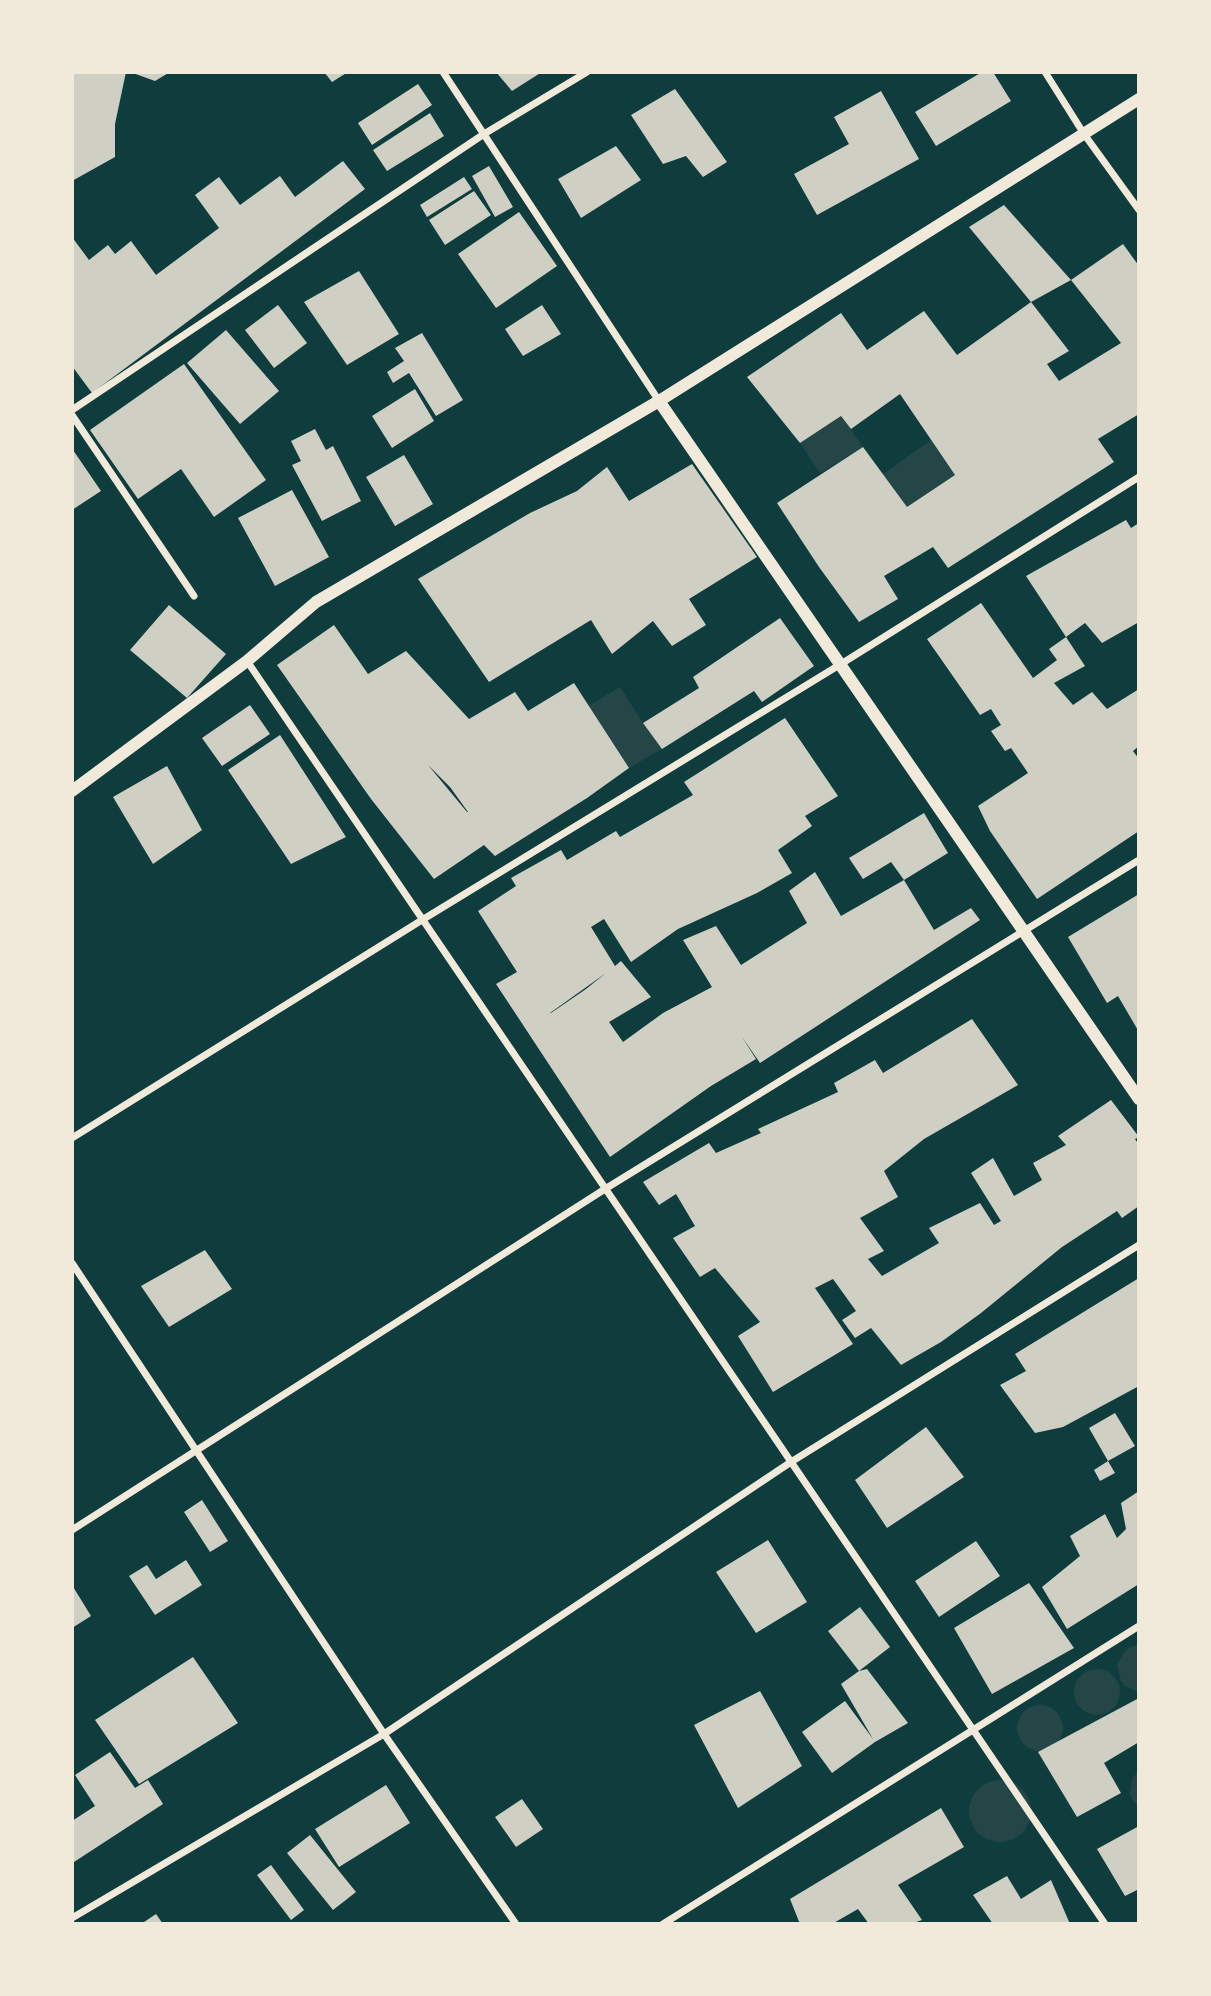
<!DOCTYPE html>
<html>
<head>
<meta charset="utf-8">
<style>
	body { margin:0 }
	#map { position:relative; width:1211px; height:1996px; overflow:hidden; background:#0f3d3e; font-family:Rubik,sans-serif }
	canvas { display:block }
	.frame { position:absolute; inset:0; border:74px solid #f1e9da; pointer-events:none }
</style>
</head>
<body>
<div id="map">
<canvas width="1211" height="1996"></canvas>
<div class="frame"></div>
</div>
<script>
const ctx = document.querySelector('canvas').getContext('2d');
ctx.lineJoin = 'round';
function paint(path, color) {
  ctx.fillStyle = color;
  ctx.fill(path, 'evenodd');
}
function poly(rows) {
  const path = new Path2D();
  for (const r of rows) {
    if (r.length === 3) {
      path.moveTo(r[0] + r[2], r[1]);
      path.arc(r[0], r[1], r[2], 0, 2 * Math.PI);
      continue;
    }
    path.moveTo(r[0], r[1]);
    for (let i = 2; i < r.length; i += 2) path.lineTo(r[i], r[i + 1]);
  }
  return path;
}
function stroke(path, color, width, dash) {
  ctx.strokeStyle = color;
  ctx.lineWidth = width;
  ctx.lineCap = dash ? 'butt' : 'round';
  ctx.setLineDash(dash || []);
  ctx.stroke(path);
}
const green = poly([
	[841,416,863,447,820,473,800,443],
	[931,440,955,475,907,507,883,474],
	[620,687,643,723,662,749,629,768,588,706],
	[1139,1645,1139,1692,1125,1686,1121,1681,1117,1665,1124,1652,1130,1647],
	[1097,1692,23],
	[1040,1728,23],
	[1139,1770,1139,1808,1133,1801,1130,1794,1132,1779],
	[1000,1811,31]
]);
const building = poly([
	[72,72,126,72,115,124,115,157,72,181],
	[130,72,170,72,155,81],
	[324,72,348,72,332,82],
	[496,72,542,72,512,91],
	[982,72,993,72,1011,101,936,146,915,112],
	[418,84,432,105,372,145,358,123],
	[675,89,727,162,703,177,686,156,663,164,631,115],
	[881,91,919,159,817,215,794,174,849,144,834,117],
	[430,113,444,136,387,171,373,150],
	[616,146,641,180,581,218,558,179],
	[343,161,365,189,92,393,72,366,72,237,89,260,108,245,115,254,131,241,156,275,219,228,195,195,219,177,240,205,280,176,295,197],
	[489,166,513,207,495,217,472,176],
	[464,177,472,189,427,217,420,205],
	[474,191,491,215,445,245,429,220],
	[1004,205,1071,280,1031,302,1069,351,1047,364,1059,381,1121,343,1071,280,1123,244,1139,266,1139,414,1098,439,1114,462,948,568,933,547,884,576,898,599,859,622,819,567,777,503,863,447,907,507,955,475,900,394,851,429,841,416,800,443,747,377,841,313,867,350,924,311,957,355,1031,302,969,227],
	[519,212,557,266,496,308,458,254],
	[359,271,399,334,347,365,304,302],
	[278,305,307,343,274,368,245,330],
	[542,305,561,334,523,356,505,329],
	[226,330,279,391,240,424,187,363],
	[422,333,463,400,436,416,409,373,393,383,387,372,404,361,395,348],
	[184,364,266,480,214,517,181,469,138,499,90,430],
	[415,389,434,421,392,448,372,416],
	[315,429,326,450,333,446,361,501,322,521,292,465,301,461,291,441],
	[73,450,101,491,72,510,72,452],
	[404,455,433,504,395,526,366,477],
	[692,464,757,557,689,599,706,625,672,646,653,621,612,654,591,620,489,682,418,579,530,513,577,491,607,467,629,501],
	[292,490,329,557,275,586,238,518],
	[1126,520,1131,528,1139,523,1139,622,1102,643,1085,623,1066,637,1026,576],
	[981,603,1033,678,1057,660,1049,649,1066,637,1085,666,1054,683,1073,705,1092,692,1107,709,1139,689,1139,746,1133,751,1139,759,1139,831,1037,899,990,831,978,806,1028,773,1011,748,1005,751,991,731,1001,725,991,709,980,715,927,639],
	[169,605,226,654,187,698,130,650],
	[780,618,814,666,762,702,754,691,662,749,643,723,699,688,693,677],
	[334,625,368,674,406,651,469,719,515,692,528,711,574,683,629,768,587,798,495,856,484,845,434,879,371,799,277,665],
	[428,765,450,787,468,812,467,812],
	[250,705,270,734,222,766,202,738],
	[785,718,838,796,805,816,812,826,778,850,792,873,757,893,678,929,631,962,604,919,591,927,615,966,621,961,651,997,609,1022,623,1042,663,1013,712,987,683,940,716,926,741,965,807,923,789,891,815,872,841,916,904,880,891,862,863,879,849,858,924,813,948,853,904,880,934,930,971,908,980,920,760,1063,742,1037,756,1059,711,1086,610,1157,496,984,517,972,478,911,516,886,511,878,561,850,567,860,616,831,620,837,693,795,684,782],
	[606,973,586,989,551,1013,550,1013],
	[280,735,346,837,291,864,228,770],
	[167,766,202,830,153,864,113,797],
	[1139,894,1139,1032,1118,996,1107,1003,1068,937],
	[972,1019,1018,1085,924,1139,884,1171,898,1197,860,1218,884,1251,868,1259,882,1276,939,1243,929,1228,980,1203,994,1225,1001,1221,971,1173,993,1158,1014,1196,1042,1180,1033,1163,1066,1145,1058,1136,1111,1100,1139,1137,1135,1139,1139,1145,1139,1206,1122,1218,1117,1211,1062,1247,981,1313,941,1342,901,1365,871,1328,855,1338,842,1320,856,1311,833,1279,815,1288,853,1344,773,1392,738,1336,760,1322,715,1268,700,1277,673,1238,695,1226,676,1194,659,1205,643,1182,709,1143,716,1153,761,1133,758,1129,838,1092,834,1083,875,1060,883,1073],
	[205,1250,232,1289,169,1327,141,1286],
	[1139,1278,1139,1386,1063,1427,1035,1433,1000,1385,1026,1371,1015,1354],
	[1115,1413,1135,1446,1108,1461,1089,1428],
	[926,1427,964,1477,887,1528,855,1480],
	[1108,1461,1115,1473,1100,1481,1094,1470],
	[1139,1491,1139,1584,1067,1629,1042,1587,1080,1556,1070,1536,1105,1514,1117,1538,1126,1529,1121,1503],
	[202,1500,228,1541,210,1552,184,1512],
	[768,1540,807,1602,756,1633,716,1572],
	[976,1541,1000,1576,939,1617,915,1581],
	[186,1560,202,1585,155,1615,129,1576,147,1565,156,1579],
	[1029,1583,1074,1648,992,1694,954,1628],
	[72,1585,91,1616,72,1628],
	[860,1607,890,1647,859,1671,867,1669,908,1723,875,1742,832,1773,802,1732,845,1701,873,1739,841,1684,859,1671,828,1631],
	[193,1657,238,1723,139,1784,95,1720],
	[760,1691,802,1766,738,1808,694,1725],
	[1139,1698,1139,1742,1104,1763,1121,1793,1077,1817,1038,1752],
	[110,1752,135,1788,148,1780,163,1804,74,1862,72,1859,72,1821,95,1806,75,1775],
	[386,1785,410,1823,339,1867,315,1829],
	[522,1799,543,1829,516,1847,495,1817],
	[941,1808,964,1847,898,1885,922,1920,910,1924,869,1924,858,1909,832,1924,800,1924,790,1899],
	[1139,1826,1139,1889,1125,1896,1097,1849],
	[310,1835,356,1892,333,1910,287,1853],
	[271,1865,304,1910,291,1920,257,1875],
	[1007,1876,1021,1899,1051,1880,1070,1924,993,1924,973,1895],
	[156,1914,163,1924,141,1924]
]);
const minor = poly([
	[443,72,659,401],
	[1045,72,1084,134,1139,210],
	[72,410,484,134,587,72],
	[72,415,194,596],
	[247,661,1105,1924],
	[72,1138,422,920,841,664,1139,477],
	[72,1263,384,1734,516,1924],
	[72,1530,605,1189,1139,860],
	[72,1918,384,1734,791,1462,1139,1245],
	[663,1924,1139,1626]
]);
const tertiary = poly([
	[659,401,1139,1099],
	[72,791,247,661,316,602,659,401,1139,99]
]);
paint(green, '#244646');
paint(building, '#cfcfc3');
stroke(minor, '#f1e9da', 7);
stroke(tertiary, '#f1e9da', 12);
</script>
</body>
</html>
